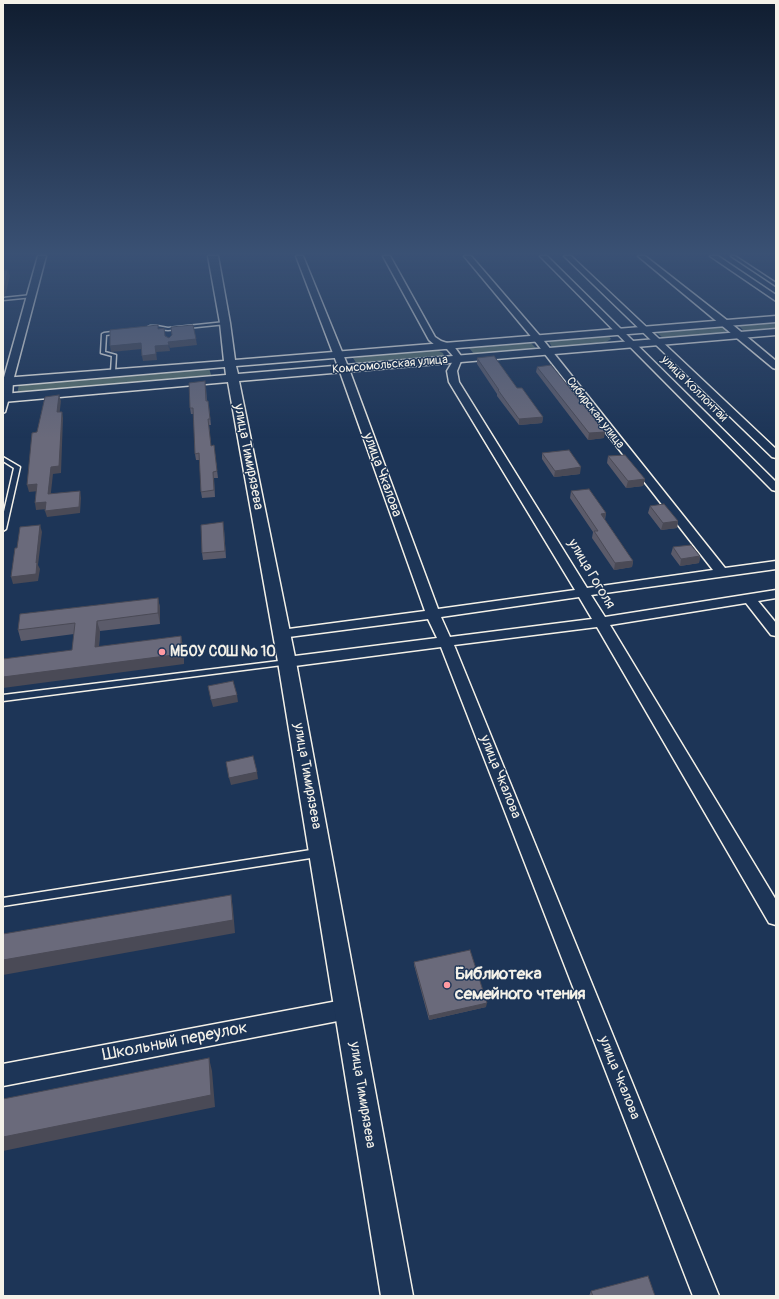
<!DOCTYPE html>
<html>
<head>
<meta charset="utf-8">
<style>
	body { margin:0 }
	#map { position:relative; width:779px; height:1299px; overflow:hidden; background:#1d3557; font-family:Pangolin,sans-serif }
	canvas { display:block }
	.frame { position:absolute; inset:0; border:4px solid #f4f1e8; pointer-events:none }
</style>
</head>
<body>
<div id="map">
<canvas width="779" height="1299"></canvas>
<div class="frame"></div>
</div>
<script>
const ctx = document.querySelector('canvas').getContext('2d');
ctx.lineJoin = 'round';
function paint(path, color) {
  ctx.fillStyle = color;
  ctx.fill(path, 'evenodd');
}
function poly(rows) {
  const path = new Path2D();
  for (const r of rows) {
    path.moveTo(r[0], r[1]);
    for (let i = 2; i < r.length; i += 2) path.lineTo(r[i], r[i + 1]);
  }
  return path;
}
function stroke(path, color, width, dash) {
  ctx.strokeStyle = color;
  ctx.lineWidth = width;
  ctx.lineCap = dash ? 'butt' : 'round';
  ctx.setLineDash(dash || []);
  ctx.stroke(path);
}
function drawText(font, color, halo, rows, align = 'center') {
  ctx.font = font + ' Pangolin,sans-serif';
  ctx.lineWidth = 3;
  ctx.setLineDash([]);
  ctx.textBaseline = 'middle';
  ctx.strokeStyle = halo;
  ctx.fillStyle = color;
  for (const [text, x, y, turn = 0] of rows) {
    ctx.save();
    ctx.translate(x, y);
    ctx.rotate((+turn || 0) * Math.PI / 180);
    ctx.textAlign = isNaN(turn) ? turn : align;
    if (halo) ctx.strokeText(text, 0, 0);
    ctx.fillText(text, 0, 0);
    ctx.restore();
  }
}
const green = poly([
	[776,323,776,328,744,331,739,326],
	[723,327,727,331,721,333,663,338,657,333],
	[609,336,611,339,606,342,578,345,552,347,549,342,556,340],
	[531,343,537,349,475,355,469,348],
	[437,350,443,353,444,356,433,359,357,364,353,358,397,352],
	[209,368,212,378,17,395,19,384]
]);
const service = poly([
	[731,256,735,256,776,283,776,286,731,256],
	[32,295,34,296,33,297,3,300,3,298,32,295],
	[225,322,227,323,226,324,168,330,150,328,148,327,150,326,157,326,168,328,225,322],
	[120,331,121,331,121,333,106,335,105,352,116,355,115,372,113,373,111,372,112,356,101,353,102,334,104,333,120,331],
	[5,397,9,398,5,412,3,413,3,404,5,397],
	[3,457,20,467,6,529,3,531,3,516,14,468,3,461,3,457],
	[287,660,291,662,290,664,3,701,3,695,287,660],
	[317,849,320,850,321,853,320,856,317,857,3,906,3,898,317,849]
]);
const minor = poly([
	[38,256,46,256,13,381,12,398,7,401,3,399,3,381,38,256],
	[296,256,303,256,349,369,438,609,575,590,449,382,447,371,453,361,453,356,447,349,435,345,429,340,383,256,390,256,435,337,441,341,453,345,461,356,461,361,457,371,459,382,587,588,713,570,534,340,464,256,471,256,540,336,725,568,776,561,776,569,591,595,605,617,776,590,776,598,758,601,776,623,776,636,771,635,746,603,610,625,776,900,776,925,769,923,597,627,454,645,719,1296,693,1296,441,647,287,667,282,665,280,662,282,659,287,657,437,638,428,619,281,638,276,637,274,634,276,631,281,630,425,611,339,369,296,256],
	[579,597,592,619,450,637,441,617,579,597],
	[540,256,547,256,776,482,776,491,772,490,540,256],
	[564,256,571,256,776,449,776,458,772,457,564,256],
	[638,256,645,256,728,321,776,361,776,369,773,368,638,256],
	[710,256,718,256,776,295,776,301,710,256],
	[348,999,355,1002,358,1009,355,1016,348,1019,3,1086,3,1064,348,999]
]);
const tertiary = poly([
	[208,256,218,256,230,323,235,360,776,316,776,322,236,366,238,374,776,329,776,335,239,381,296,662,413,1296,381,1296,278,662,228,382,3,402,3,394,226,375,225,367,3,386,3,378,224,361,220,323,208,256]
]);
const wall = poly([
	[477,358,517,388,543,417,542,423,519,425,497,396,497,394,477,364],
	[537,367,604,438,588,440,536,372],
	[206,387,207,401,209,407,211,425,209,425,211,446,214,445,218,478,214,478,215,497,202,498,201,492,200,460,196,460,195,454,194,414,191,414,190,408],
	[542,453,580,474,554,477,542,459],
	[608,456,645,479,643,486,626,488,607,463],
	[571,491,606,513,605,520,633,561,632,567,614,570,592,538,593,532,570,498],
	[650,506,678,521,677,528,661,530,648,513],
	[224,529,226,558,203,560,202,553],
	[673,547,700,556,699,563,680,566,671,554],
	[158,598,160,608,160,624,100,631,99,647,181,636,183,647,184,664,72,650,74,634,21,641,18,630],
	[414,962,486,1007,429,1020,414,965],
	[591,1291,655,1296,589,1296]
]);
const shadedWall = poly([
	[8,270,10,276,5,296,3,297,4,301,3,307,3,290],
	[196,339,197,345,169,348,168,342],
	[141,343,142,349,111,352,110,346],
	[169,345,170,351,156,352,157,360,143,361,142,356,155,346],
	[59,395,61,401,59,418,57,412],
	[62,412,63,418,61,473,53,474,50,501,48,494,51,467],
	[543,417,542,423,519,425,519,419],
	[605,432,604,438,588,440,589,433],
	[581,467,580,474,554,477,555,471],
	[645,479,643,486,626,488,628,481],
	[37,484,39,491,29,492,27,485],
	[80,491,81,498,80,513,47,517,45,511],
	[46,502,48,509,36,510,35,503],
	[606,513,604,520,601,514],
	[678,521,677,528,661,530,663,523],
	[40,525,42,532,38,565,40,569,38,581,13,584,11,577,36,563],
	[700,556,699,563,680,566,681,559],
	[633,561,632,567,614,570,615,563],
	[158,598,160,608,160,624,158,613],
	[97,621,100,631,98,658,95,647],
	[181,636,183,647,184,664,3,688,3,677],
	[237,695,238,702,213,707,211,700],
	[257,772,258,779,231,785,229,778],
	[231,895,233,909,235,933,3,975,3,960],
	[487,1003,486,1007,429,1020,429,1016],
	[209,1058,212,1071,215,1107,3,1151,3,1137]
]);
const building = poly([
	[3,270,8,270,4,290,3,290,3,270],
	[158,325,158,329,164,328,165,336,169,338,172,335,171,327,193,325,196,339,168,342,169,345,155,346,156,354,142,356,141,343,110,346,110,330,158,325],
	[494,356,517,388,522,388,543,417,519,419,498,390,499,390,477,358,494,356],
	[551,365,605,432,589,433,537,367,551,365],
	[205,381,206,401,208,401,210,419,208,419,211,446,214,445,217,471,213,472,214,490,201,492,199,453,195,454,193,408,190,408,189,383,205,381],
	[59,395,57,412,62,412,59,466,51,467,48,494,80,491,79,507,45,511,46,502,35,503,37,484,27,485,32,433,37,432,45,397,59,395],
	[569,450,581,467,555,471,542,453,569,450],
	[625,455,645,479,628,481,608,456,625,455],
	[589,489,606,513,601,514,633,561,615,563,594,531,598,531,571,491,589,489],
	[664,504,678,521,663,523,650,506,664,504],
	[223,522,225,551,202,553,201,525,223,522],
	[40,525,36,563,37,562,36,574,11,577,15,548,17,548,20,527,40,525],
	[691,545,700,556,681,559,673,547,691,545],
	[158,598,158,613,97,621,95,647,181,636,181,654,3,677,3,659,72,650,75,623,18,630,20,614,158,598],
	[233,681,237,695,211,700,208,686,233,681],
	[253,756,257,772,229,778,226,762,253,756],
	[231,895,233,920,3,960,3,934,231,895],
	[470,950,487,1003,429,1016,414,962,470,950],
	[209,1058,211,1095,3,1137,3,1099,209,1058],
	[648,1276,655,1296,593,1296,591,1291,648,1276]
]);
const markers = [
	[162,652,4,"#ff9aa2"],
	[447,985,4,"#ff9aa2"]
];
const farStreetnames = [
	["Комсомольская улица",390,365,-5],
	["улица Коллонтай",694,389,45],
	["Сибирская улица",595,413,52]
];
const streetNames = [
	["улица Тимирязева",248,457,79],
	["улица Чкалова",382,475,70],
	["улица Гоголя",591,574,59],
	["улица Тимирязева",307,776,80],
	["улица Чкалова",500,777,68],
	["улица Чкалова",619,1078,68],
	["улица Тимирязева",362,1095,81]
];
const poiNames = [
	["МБОУ СОШ № 10",170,652]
];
const nearPoinames = [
	["Библиотека",455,975],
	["семейного чтения",455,995]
];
const nearStreetnames = [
	["Школьный переулок",175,1042,-11]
];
paint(green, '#5b726e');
stroke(service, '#f4f1e8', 3);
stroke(minor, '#f4f1e8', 3);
stroke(tertiary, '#f4f1e8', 3);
paint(service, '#1d3557');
paint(minor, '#1d3557');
paint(tertiary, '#1d3557');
paint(wall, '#5b5b6a');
paint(shadedWall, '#4a4a56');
paint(building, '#6a6a7b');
stroke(building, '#4a4a56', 1);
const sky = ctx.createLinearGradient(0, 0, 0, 438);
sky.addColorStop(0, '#101d30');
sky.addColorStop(0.58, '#3a5174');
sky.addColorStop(1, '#3a517400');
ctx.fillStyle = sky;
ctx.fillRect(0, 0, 779, 438);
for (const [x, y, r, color] of markers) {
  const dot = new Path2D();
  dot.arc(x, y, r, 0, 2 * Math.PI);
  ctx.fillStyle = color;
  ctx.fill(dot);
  stroke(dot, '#1d3557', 1.5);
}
drawText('12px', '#f4f1e8', '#1d3557', farStreetnames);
drawText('14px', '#f4f1e8', '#1d3557', streetNames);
drawText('bold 14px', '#f4f1e8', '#1d3557', poiNames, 'left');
drawText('bold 17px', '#f4f1e8', '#1d3557', nearPoinames, 'left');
drawText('17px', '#f4f1e8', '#1d3557', nearStreetnames);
</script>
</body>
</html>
